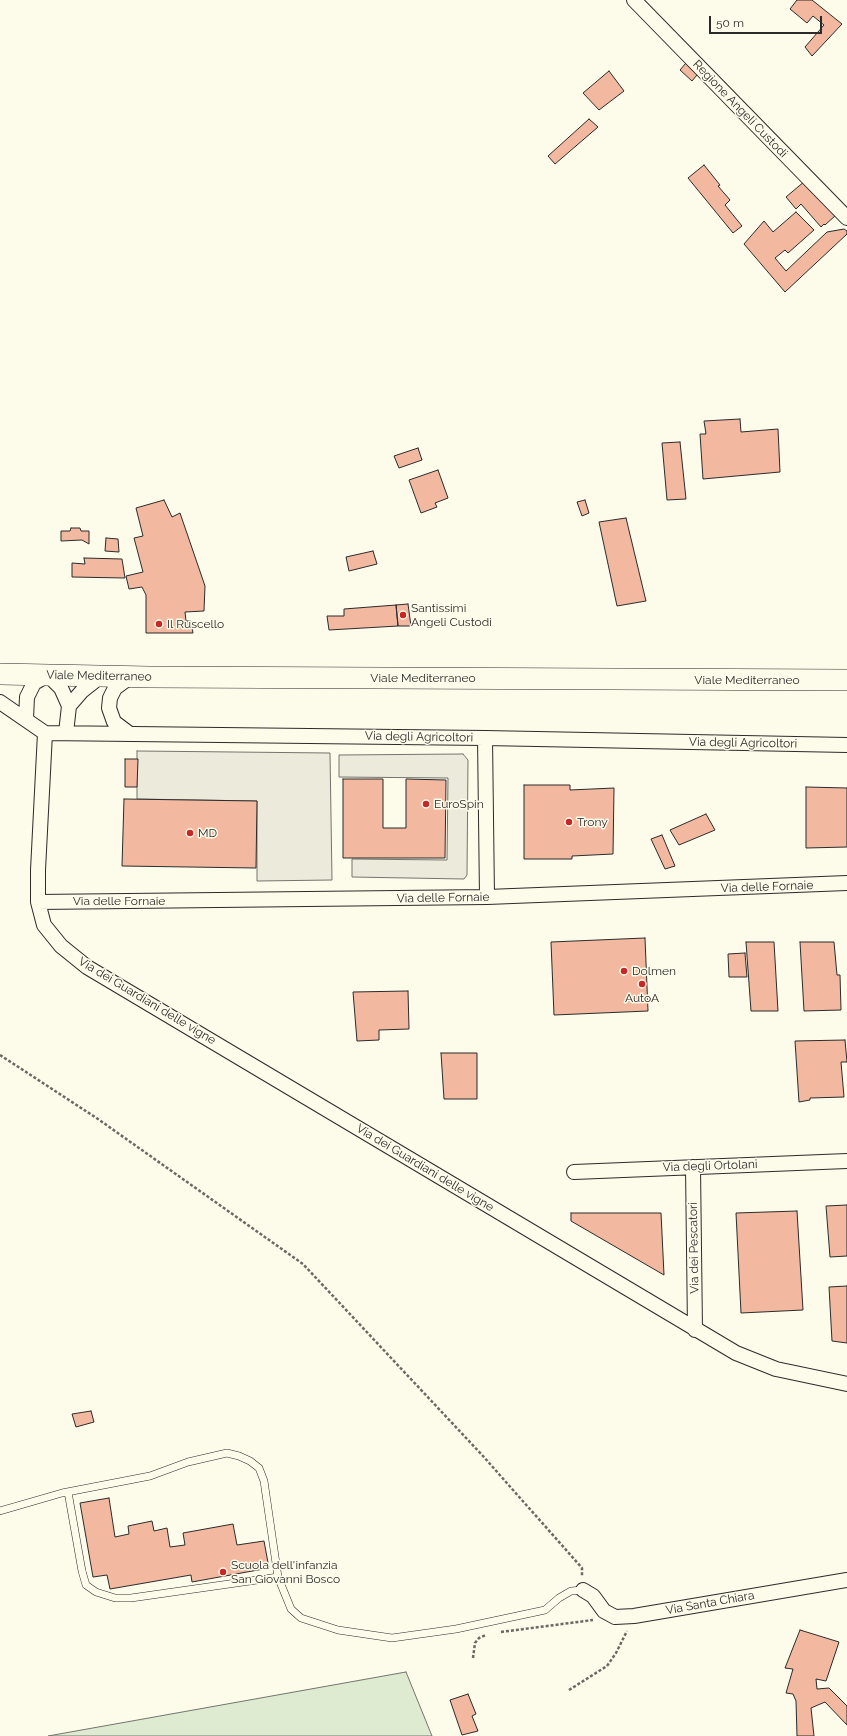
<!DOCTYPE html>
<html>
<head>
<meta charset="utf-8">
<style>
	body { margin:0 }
	#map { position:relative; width:847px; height:1736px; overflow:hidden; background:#fdfbea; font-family:Raleway,sans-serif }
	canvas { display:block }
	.scale { position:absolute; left:709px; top:16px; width:113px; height:18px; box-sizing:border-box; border:2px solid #2b2b2b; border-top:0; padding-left:5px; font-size:12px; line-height:14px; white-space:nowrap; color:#2b2b2b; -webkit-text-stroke:3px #fdfbea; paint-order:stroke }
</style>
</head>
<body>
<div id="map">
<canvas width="847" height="1736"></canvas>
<div class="scale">50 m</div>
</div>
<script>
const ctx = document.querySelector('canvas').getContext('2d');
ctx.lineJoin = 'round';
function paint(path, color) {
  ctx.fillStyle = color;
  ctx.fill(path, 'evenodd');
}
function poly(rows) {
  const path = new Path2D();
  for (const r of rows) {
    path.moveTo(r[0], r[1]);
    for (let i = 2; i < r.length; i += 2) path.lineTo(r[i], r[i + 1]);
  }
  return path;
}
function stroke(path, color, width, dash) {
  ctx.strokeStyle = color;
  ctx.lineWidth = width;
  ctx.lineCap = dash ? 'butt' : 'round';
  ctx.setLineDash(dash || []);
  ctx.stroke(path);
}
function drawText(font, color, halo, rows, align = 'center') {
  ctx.font = font + ' Raleway,sans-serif';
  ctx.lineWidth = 3;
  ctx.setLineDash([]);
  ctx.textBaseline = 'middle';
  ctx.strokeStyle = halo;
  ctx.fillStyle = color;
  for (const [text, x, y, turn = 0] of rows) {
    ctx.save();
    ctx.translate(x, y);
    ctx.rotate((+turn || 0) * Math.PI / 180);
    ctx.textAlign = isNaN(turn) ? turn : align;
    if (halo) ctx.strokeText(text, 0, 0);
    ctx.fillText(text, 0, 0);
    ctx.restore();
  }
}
const green = poly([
	[406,1672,432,1736,48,1736,406,1672]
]);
const parking = poly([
	[137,751,330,753,332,880,257,881,257,801,137,799,137,751],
	[463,754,468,760,467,875,464,879,352,877,352,859,447,860,448,778,339,777,339,755,463,754]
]);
const building = poly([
	[797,0,812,0,842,24,812,56,805,47,824,25,813,16,807,23,790,9,797,0],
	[686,63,697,75,692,81,680,70,686,63],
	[609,71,624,91,599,110,583,93,609,71],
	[589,119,598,127,555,164,548,156,589,119],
	[704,165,720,185,718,186,730,200,725,205,742,226,733,233,688,178,704,165],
	[805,181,836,215,825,225,824,224,821,227,801,204,796,209,786,197,805,181],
	[796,212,814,230,788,253,785,250,775,258,786,271,827,232,844,229,847,231,847,234,785,292,744,244,764,221,773,232,796,212],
	[740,419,741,432,778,429,780,472,703,479,700,434,706,434,704,421,740,419],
	[680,442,686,499,667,500,662,443,680,442],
	[418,448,422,460,399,468,394,456,418,448],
	[438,470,448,498,435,503,437,507,421,513,409,480,438,470],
	[164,500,172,517,180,513,205,586,204,611,185,612,186,621,191,621,193,633,146,633,146,595,142,587,129,589,126,576,143,572,134,538,143,536,136,508,164,500],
	[585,500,589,513,582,516,577,502,585,500],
	[626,518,646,601,617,606,599,522,626,518],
	[71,528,80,528,81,531,89,531,89,544,82,540,61,541,61,531,70,531,71,528],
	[106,538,118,539,119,552,105,551,106,538],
	[373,551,377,564,349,571,346,557,373,551],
	[84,558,122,559,125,578,72,577,72,563,85,564,84,558],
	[408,604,411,626,398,626,396,605,408,604],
	[396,605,398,626,329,630,327,616,344,616,344,609,396,605],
	[125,759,138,759,137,787,125,787,125,759],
	[343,779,383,779,383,828,406,828,406,779,446,780,445,858,343,858,343,779],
	[524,785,570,785,570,790,614,788,613,854,572,856,572,859,524,859,524,785],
	[806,787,847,788,847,847,806,848,806,787],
	[124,799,257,801,256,868,122,866,124,799],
	[706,814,715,830,679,845,670,830,706,814],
	[662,835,675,866,665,869,651,839,662,835],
	[645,938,648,1011,554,1015,551,942,645,938],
	[746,942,774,942,778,1011,751,1011,746,942],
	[800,942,834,942,837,975,840,975,841,1010,804,1011,800,942],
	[745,953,747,977,729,977,728,954,745,953],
	[408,991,409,1029,379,1030,379,1040,357,1041,353,992,408,991],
	[845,1040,847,1062,841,1062,844,1097,810,1098,810,1100,799,1102,795,1041,845,1040],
	[441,1053,477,1053,477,1099,444,1099,441,1053],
	[847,1205,847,1256,830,1257,826,1206,847,1205],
	[797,1211,803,1310,741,1313,736,1213,797,1211],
	[571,1213,661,1213,664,1275,571,1221,571,1213],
	[847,1286,847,1343,832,1341,829,1287,847,1286],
	[91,1411,94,1422,76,1427,72,1414,91,1411],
	[109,1498,115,1537,129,1534,128,1526,152,1521,154,1531,167,1528,170,1547,185,1545,183,1533,233,1524,237,1545,264,1541,269,1568,192,1582,191,1575,110,1589,107,1575,93,1577,80,1503,109,1498],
	[800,1630,839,1642,826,1681,816,1679,817,1689,829,1688,847,1706,847,1725,825,1702,811,1708,814,1736,797,1736,796,1701,793,1694,786,1693,793,1669,785,1668,800,1630],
	[468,1694,476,1714,472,1716,478,1731,462,1735,450,1700,468,1694]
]);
const path = poly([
	[0,1055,98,1119,303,1264,483,1456,582,1568,582,1577],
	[501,1632,593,1620],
	[473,1658,475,1643,479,1638,486,1635],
	[569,1690,607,1666,616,1653,627,1631]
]);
const lane = poly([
	[68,1492,82,1571,86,1585,96,1592,115,1598,131,1598,278,1577],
	[0,1511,62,1493,150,1476,188,1462,227,1453,239,1456,250,1461,259,1468,264,1481,278,1577,291,1609,301,1618,338,1630,392,1638,456,1629,545,1610,559,1598,571,1591,583,1590]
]);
const street = poly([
	[634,0,847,218],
	[0,702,45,733,485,738,847,745],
	[69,706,82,691,101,676],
	[26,719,27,697,34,683,48,675,61,688,69,706,66,733],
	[45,733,38,870,38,902,44,925,61,946,87,967,736,1353,776,1369,847,1384],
	[130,734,114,722,109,708,110,698,115,688,130,677],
	[485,738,487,897],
	[38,902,487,897,847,883],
	[693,1167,695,1330],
	[574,1172,847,1161],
	[583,1590,593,1596,604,1611,615,1617,634,1616,847,1580]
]);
const primary = poly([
	[0,674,149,677,847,680]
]);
const markers = [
	[403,615,4,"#c62828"],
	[159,624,4,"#c62828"],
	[426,804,4,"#c62828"],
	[569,822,4,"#c62828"],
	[190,833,4,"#c62828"],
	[624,971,4,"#c62828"],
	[642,984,4,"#c62828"],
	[223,1572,4,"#c62828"]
];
const streetNames = [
	["Regione Angeli Custodi",740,109,46],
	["Viale Mediterraneo",99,676,1],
	["Viale Mediterraneo",423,678],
	["Viale Mediterraneo",747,680],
	["Via degli Agricoltori",419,737,1],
	["Via degli Agricoltori",743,743,1],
	["Via delle Fornaie",767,887,-2],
	["Via delle Fornaie",443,898,-1],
	["Via delle Fornaie",119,901],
	["Via dei Guardiani delle vigne",147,1001,31],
	["Via degli Ortolani",710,1166,-2],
	["Via dei Guardiani delle vigne",425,1168,31],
	["Via dei Pescatori",694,1248,-91],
	["Via Santa Chiara",710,1603,-10]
];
const poiNames = [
	["Santissimi",411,608],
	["Angeli Custodi",411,622],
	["Il Ruscello",167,624],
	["EuroSpin",434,804],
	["Trony",577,822],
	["MD",198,833],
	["Dolmen",632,971],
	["AutoA",642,998,"center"],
	["Scuola dell'infanzia",231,1565],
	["San Giovanni Bosco",231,1579]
];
paint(green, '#deebd1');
stroke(green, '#74746e', 1);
paint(parking, '#eceadb');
stroke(parking, '#74746e', 1);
paint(building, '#f2b8a0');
stroke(building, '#2b2b2b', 1);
stroke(lane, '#2b2b2b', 8);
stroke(street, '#2b2b2b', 16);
stroke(primary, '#2b2b2b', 22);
stroke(path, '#6a6964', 2.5, [3, 2]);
stroke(lane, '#fdfbea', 7);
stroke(street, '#fdfbea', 14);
stroke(primary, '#fdfbea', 21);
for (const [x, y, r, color] of markers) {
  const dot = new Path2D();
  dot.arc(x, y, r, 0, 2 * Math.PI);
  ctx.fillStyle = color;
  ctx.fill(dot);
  stroke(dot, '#fdfbea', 1.5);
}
drawText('12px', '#2b2b2b', '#fdfbea', streetNames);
drawText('12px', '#2b2b2b', '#fdfbea', poiNames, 'left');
</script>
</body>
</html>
